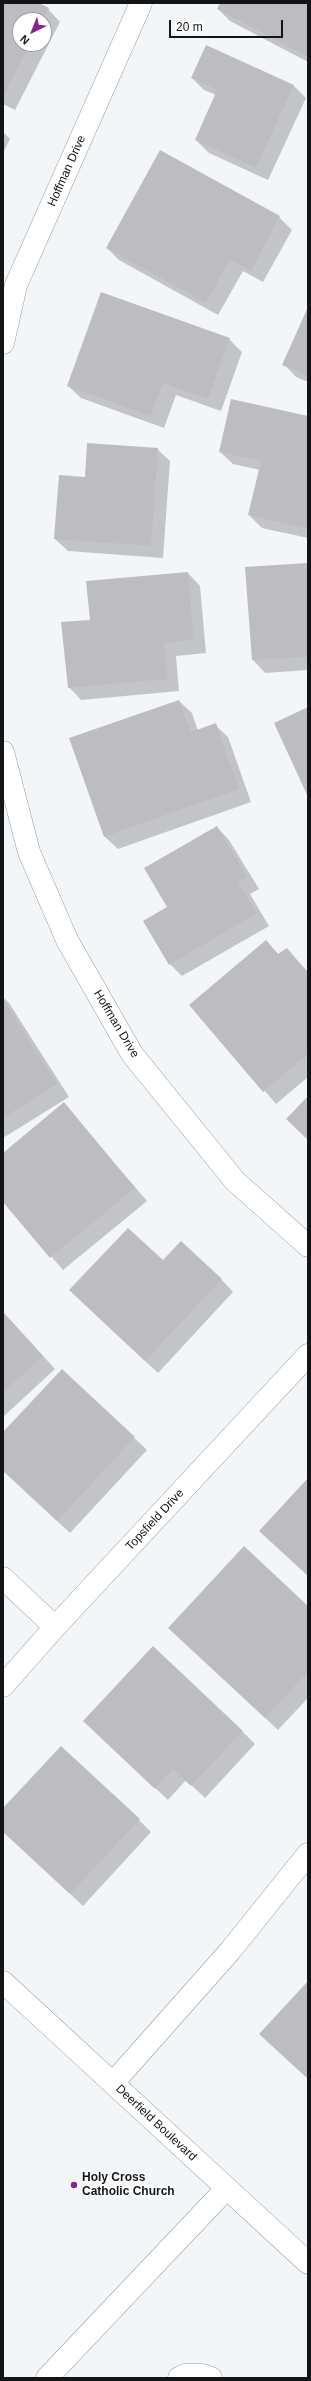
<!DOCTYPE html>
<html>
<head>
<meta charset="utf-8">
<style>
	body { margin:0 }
	#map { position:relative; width:311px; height:2381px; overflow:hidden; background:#f3f6f9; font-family:Arial,sans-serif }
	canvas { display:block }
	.frame { position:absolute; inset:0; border:4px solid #131415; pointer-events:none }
	.north { position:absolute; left:12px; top:12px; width:40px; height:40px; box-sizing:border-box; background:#fff; border:1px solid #a1a1a1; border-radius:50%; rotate:223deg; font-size:11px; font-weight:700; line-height:16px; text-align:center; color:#131415 }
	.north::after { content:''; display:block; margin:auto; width:14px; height:18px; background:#86258e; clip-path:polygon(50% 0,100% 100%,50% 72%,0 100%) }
	.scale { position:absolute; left:169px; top:20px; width:114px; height:18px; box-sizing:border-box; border:2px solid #131415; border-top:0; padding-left:5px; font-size:12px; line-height:14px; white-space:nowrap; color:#131415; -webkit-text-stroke:3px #fff; paint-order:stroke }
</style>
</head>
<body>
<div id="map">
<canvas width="311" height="2381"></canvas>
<div class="frame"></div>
<div class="north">N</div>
<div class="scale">20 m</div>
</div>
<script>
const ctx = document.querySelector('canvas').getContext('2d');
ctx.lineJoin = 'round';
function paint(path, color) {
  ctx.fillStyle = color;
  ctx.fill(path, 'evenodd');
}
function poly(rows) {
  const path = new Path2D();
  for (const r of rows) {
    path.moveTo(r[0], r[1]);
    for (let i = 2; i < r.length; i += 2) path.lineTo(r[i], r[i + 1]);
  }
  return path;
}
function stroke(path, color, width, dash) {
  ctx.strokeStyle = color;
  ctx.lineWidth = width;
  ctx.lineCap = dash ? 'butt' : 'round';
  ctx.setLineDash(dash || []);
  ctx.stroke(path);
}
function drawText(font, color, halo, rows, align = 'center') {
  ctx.font = font + ' Arial,sans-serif';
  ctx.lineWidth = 3;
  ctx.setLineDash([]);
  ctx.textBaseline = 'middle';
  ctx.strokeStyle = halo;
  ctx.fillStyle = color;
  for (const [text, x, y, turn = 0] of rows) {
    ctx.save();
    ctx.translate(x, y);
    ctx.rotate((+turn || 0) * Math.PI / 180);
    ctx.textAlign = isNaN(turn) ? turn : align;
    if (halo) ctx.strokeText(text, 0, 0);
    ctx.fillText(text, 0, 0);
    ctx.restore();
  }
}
const shadow = poly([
	[3,3,36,3,48,9,60,22,15,110,3,104],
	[20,20,44,20,44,44,20,44],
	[221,3,308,3,308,62,230,21,218,9],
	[192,78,293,85,306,98,268,180,209,153,196,140,216,95,204,90],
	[3,132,10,139,3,153],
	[279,217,292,230,263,282,243,271,218,315,119,260,107,248],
	[308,309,308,382,296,377,284,364],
	[229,339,242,352,221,411,176,395,164,428,81,398,68,386],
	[308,417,308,538,262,528,249,515,260,470,233,464,220,452],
	[157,449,170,461,163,558,68,551,55,539,86,478],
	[308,564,308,670,265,673,253,660,246,568],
	[188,573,200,586,206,653,176,656,179,691,81,700,69,687,91,621],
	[179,701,192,713,198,731,215,725,228,737,251,802,118,849,105,837,71,739],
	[217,827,229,840,259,889,250,894,269,926,182,976,170,964,168,907],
	[266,941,279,955,286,949,308,972,308,1077,276,1104,191,1005],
	[3,997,9,1003,69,1097,3,1138],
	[64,1104,147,1201,63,1270,3,1200,3,1154],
	[163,1261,221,1279,233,1292,158,1373,83,1303],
	[3,1312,55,1369,3,1417],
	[62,1370,147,1450,70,1533,3,1470,3,1434],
	[308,1608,308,1698,278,1730,182,1640],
	[84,1721,242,1731,255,1744,205,1798,186,1780,168,1800],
	[3,1810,139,1820,151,1832,83,1906,3,1831]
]);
const building = poly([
	[3,3,39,3,49,8,43,20,20,20,20,44,30,44,3,97],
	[220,3,308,3,308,57,217,9],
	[206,45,294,85,256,168,195,140,217,90,191,78],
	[160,150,280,216,251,271,230,259,206,303,106,248],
	[101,292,230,338,208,399,163,383,151,416,67,386],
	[308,307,308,376,282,365],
	[231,399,308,416,308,529,248,515,261,461,219,452],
	[87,443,158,448,151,546,54,539,59,475,85,477],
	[308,563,308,657,252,660,245,567],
	[188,572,194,640,164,643,167,679,68,688,61,622,90,620,86,581],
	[179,700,191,732,216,723,239,789,104,837,69,738],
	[308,707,308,797,274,723],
	[217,826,247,877,238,882,257,913,169,965,143,921,167,907,144,868],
	[266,940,278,954,287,948,308,973,308,1054,263,1092,189,1005],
	[3,999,57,1084,3,1118],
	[308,1096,308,1140,286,1119],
	[64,1102,135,1188,50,1258,3,1202,3,1153],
	[128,1228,163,1260,181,1241,222,1279,145,1361,69,1290],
	[3,1312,43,1356,3,1393],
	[62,1369,135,1437,57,1521,3,1471,3,1432],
	[308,1478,308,1576,259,1531],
	[244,1546,308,1606,308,1672,265,1718,168,1628],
	[153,1646,243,1731,191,1786,173,1769,155,1789,83,1721],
	[61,1746,140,1819,70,1894,3,1832,3,1808],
	[308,1981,308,2079,259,2034]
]);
const minor = poly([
	[3,343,16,285,141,3],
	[3,752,29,852,67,940,132,1054,235,1181,308,1246],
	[3,1578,55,1627],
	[3,1686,55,1627,308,1355],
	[3,1982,308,2263],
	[113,2083,230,1951,308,1854],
	[47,2378,227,2188],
	[179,2378,185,2375,202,2375,211,2378]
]);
const markers = [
	[74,2185,4,"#86258e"]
];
const streetNames = [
	["Hoffman Drive",67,171,-66],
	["Hoffman Drive",116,1024,59],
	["Topsfield Drive",155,1520,-47],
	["Deerfield Boulevard",156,2123,43]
];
const poiNames = [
	["Holy Cross",82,2178],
	["Catholic Church",82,2192]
];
paint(shadow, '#0003');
paint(building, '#bdbdc1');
stroke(minor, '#999b9e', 23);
stroke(minor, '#fff', 22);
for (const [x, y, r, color] of markers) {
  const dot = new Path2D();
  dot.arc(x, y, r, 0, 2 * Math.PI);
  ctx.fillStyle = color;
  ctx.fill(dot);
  stroke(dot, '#fff', 1.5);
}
drawText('12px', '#131415', '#fff', streetNames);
drawText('bold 12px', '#131415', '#fff', poiNames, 'left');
</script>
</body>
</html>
